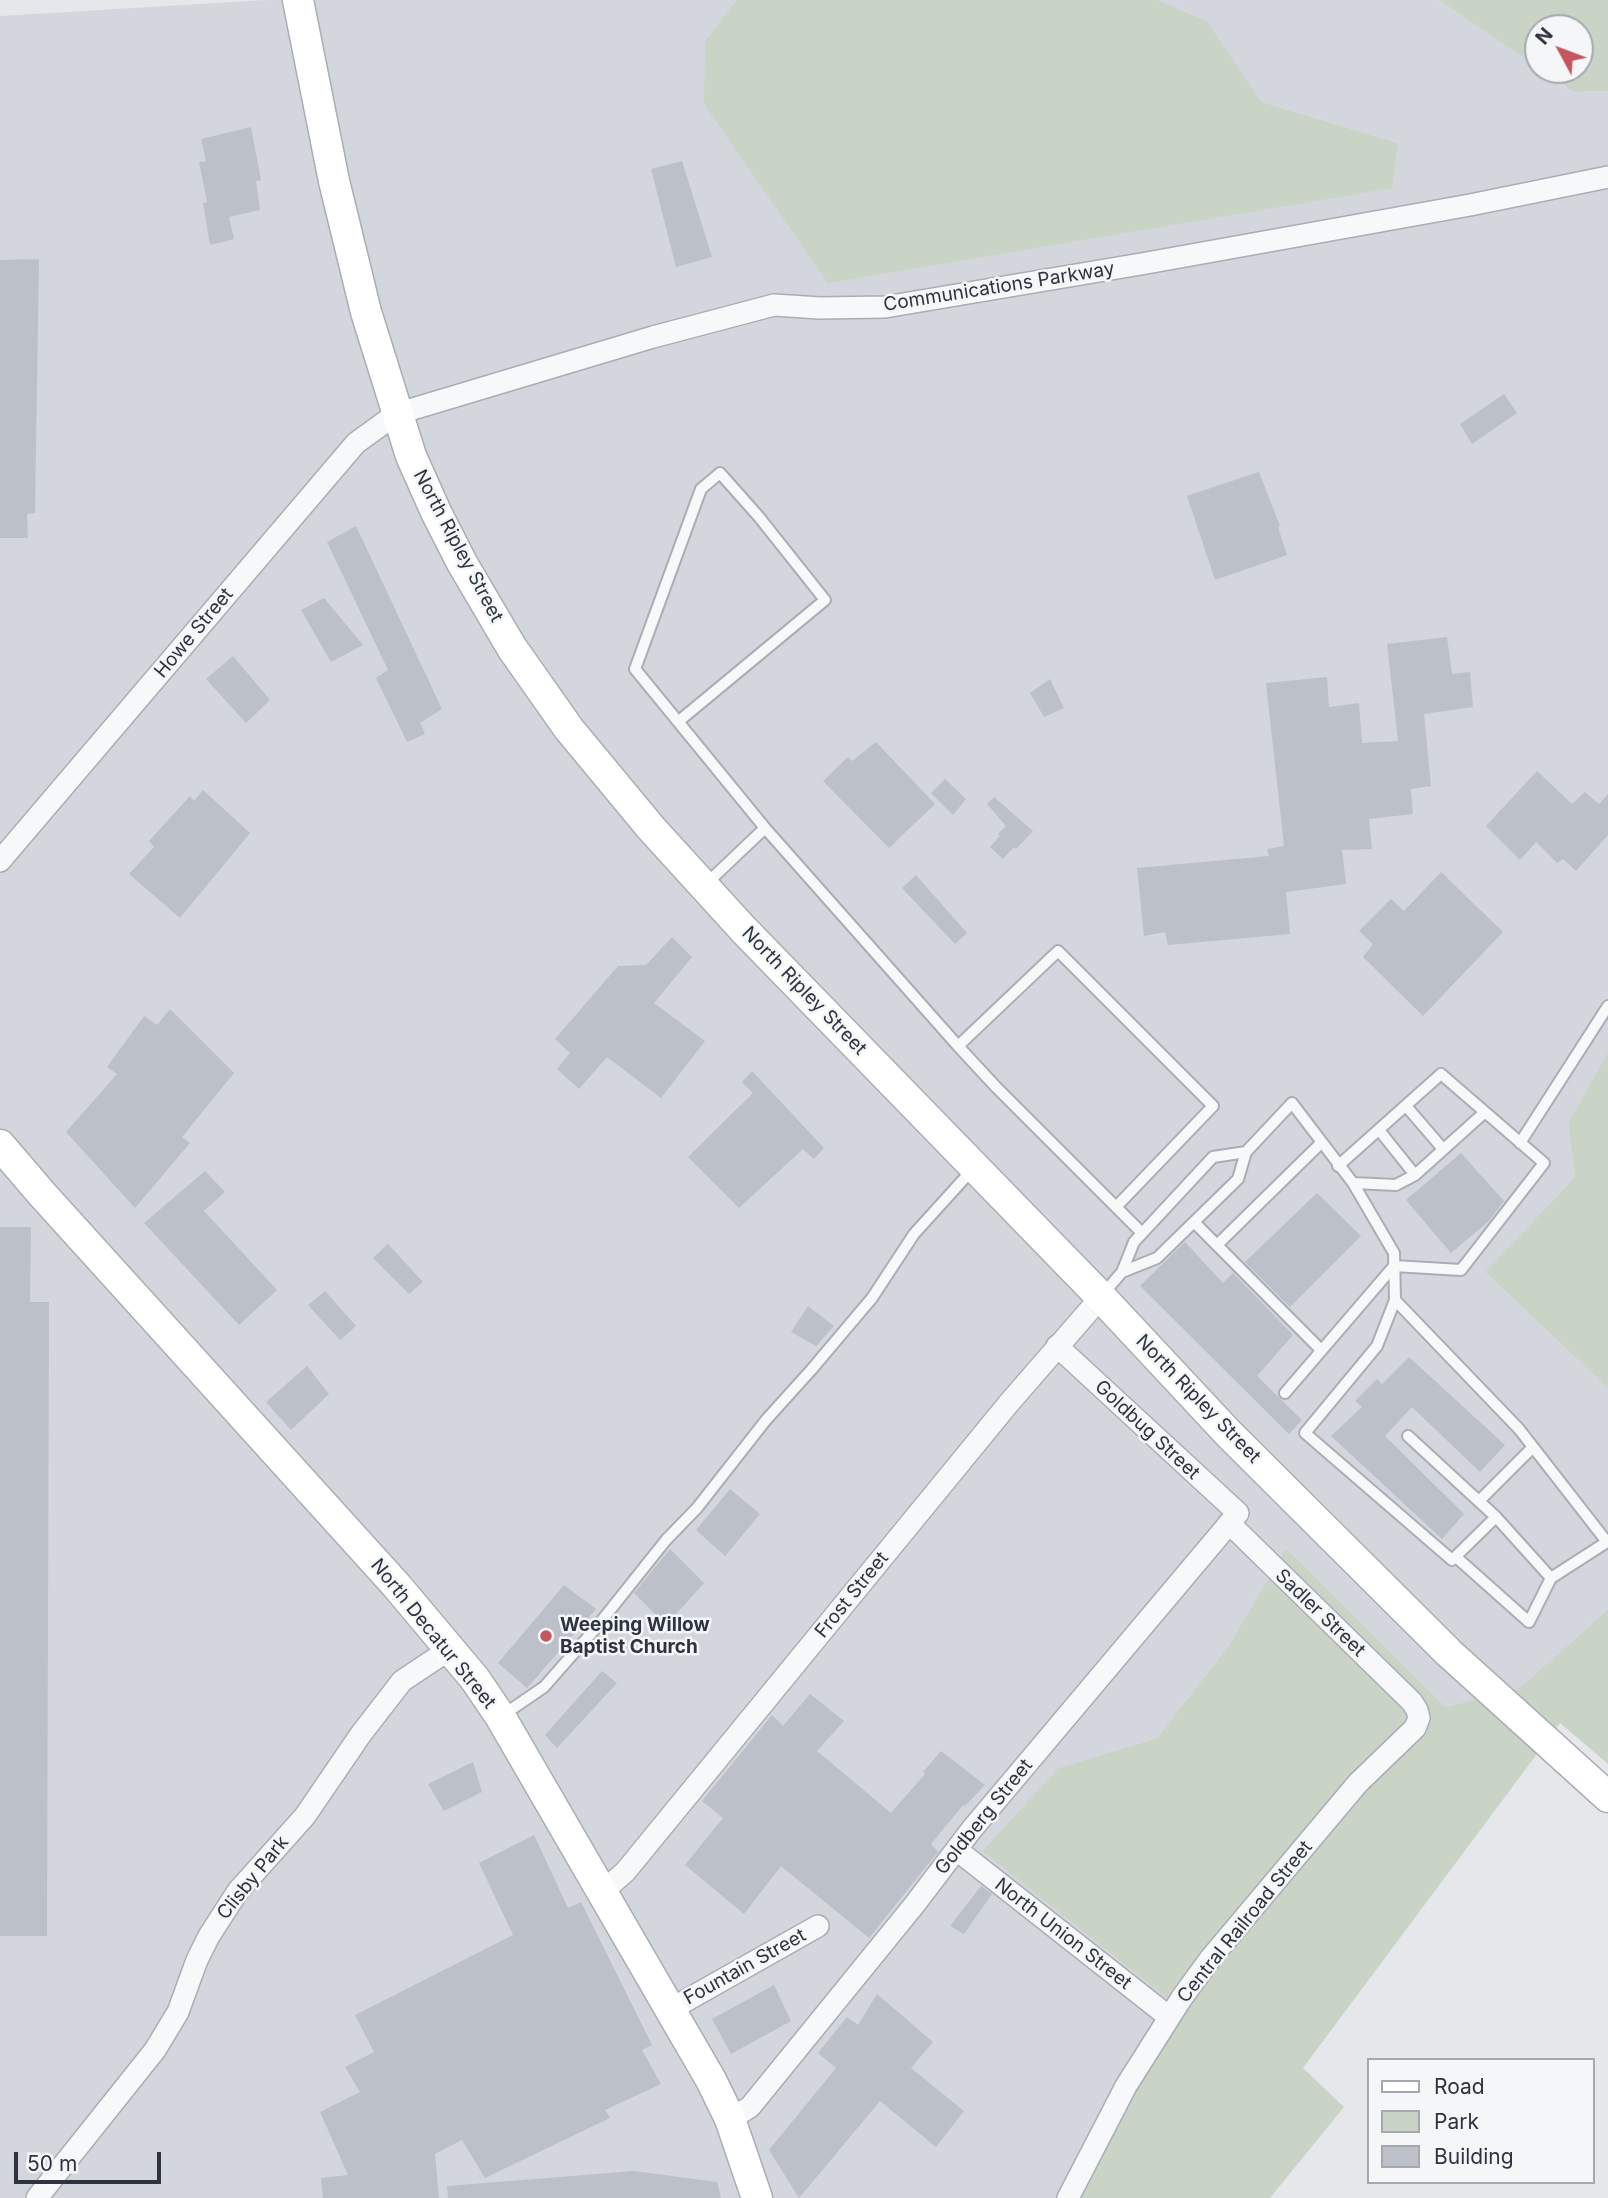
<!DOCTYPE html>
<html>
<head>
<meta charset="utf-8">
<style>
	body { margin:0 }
	#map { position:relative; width:1608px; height:2198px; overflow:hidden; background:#e5e7eb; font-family:Inter,sans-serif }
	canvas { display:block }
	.legend { position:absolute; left:1367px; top:2058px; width:228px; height:126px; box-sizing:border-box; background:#f4f6f8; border:2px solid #a5a8af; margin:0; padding:9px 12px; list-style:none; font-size:21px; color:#2e3342 }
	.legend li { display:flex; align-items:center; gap:14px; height:35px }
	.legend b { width:35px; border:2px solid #a5a8af }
	.north { position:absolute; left:1524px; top:14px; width:70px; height:70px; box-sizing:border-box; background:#f4f6f8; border:2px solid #a5a8af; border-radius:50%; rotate:311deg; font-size:19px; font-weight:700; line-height:28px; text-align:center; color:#2e3342 }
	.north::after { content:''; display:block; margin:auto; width:24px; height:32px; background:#c3575d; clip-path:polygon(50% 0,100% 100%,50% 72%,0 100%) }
	.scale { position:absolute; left:14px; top:2152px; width:147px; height:32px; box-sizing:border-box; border:4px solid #2e3342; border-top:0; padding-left:9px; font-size:21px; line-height:24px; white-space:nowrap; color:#2e3342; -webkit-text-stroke:5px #f4f6f8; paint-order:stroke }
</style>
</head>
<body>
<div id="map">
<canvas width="1608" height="2198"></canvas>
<ul class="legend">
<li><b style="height:9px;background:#fff"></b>Road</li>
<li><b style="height:19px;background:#c9d4c7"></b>Park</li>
<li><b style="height:19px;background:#bcc0c8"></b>Building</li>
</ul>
<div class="north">N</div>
<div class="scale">50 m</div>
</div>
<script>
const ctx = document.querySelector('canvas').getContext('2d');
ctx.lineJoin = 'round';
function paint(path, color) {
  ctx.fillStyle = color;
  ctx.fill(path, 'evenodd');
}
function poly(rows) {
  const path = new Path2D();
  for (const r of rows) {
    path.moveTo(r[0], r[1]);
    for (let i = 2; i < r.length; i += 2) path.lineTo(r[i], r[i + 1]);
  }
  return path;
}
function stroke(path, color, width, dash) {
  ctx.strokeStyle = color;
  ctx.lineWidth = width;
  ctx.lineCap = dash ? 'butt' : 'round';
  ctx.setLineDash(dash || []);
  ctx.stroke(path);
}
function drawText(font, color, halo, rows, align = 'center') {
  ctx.font = font + ' Inter,sans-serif';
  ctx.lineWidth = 5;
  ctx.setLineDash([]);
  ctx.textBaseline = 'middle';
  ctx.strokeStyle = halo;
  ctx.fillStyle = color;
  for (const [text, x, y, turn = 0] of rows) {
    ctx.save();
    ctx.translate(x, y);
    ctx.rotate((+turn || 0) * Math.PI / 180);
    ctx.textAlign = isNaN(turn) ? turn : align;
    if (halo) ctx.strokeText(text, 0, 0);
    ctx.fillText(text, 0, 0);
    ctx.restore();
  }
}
const built = poly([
	[266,0,736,0,705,41,1398,143,1262,102,1207,21,1158,0,1439,0,1538,68,1538,70,1573,92,1608,91,1608,1052,1568,1123,1575,1177,1485,1272,1608,1388,1608,1609,1521,1687,1446,1707,1286,1548,1229,1645,1157,1738,1058,1768,982,1851,1185,2013,1112,2128,1074,2198,0,2198,0,16]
]);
const green = poly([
	[736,0,1158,0,1207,21,1262,102,1398,143,1392,188,828,283,704,104,705,41],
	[1439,0,1608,0,1608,91,1573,92,1541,70,1580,70,1580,28,1538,28,1538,68],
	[1608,1052,1608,1388,1485,1272,1575,1177,1568,1123],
	[1286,1548,1446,1707,1521,1687,1608,1609,1608,1764,1560,1723,1303,2068,1344,2107,1270,2198,1074,2198,1112,2128,1185,2013,982,1851,1058,1768,1157,1738,1229,1645]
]);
const building = poly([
	[251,127,261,180,256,181,260,210,229,217,234,239,210,245,203,203,207,202,199,162,206,161,201,139],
	[682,161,712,257,676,267,651,169],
	[39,259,35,513,27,514,28,538,0,538,0,260],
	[1504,394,1517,413,1472,444,1460,424],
	[1259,472,1280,526,1278,527,1287,555,1215,580,1187,496],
	[356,526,442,709,420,723,425,734,407,742,376,678,388,670,327,542],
	[324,598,363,645,331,662,301,610],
	[1447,637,1452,674,1470,672,1473,707,1424,714,1431,786,1411,789,1413,814,1369,819,1372,849,1342,850,1346,884,1286,892,1290,934,1168,945,1165,932,1144,936,1137,868,1269,856,1267,849,1284,846,1266,683,1327,677,1329,707,1359,703,1362,743,1398,741,1387,644],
	[233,656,270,700,246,723,206,679],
	[1050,679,1064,708,1044,717,1030,693],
	[876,742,935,804,889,848,823,781,848,757,852,761],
	[1537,771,1572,804,1585,792,1599,804,1608,794,1608,835,1576,871,1563,859,1557,863,1536,842,1520,860,1486,826],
	[945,779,966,799,953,815,931,793],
	[203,790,250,833,180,918,129,874,154,847,149,841,190,796,194,801],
	[994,797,1033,831,1016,849,1014,847,1003,859,990,847,1000,836,998,834,1006,826,987,804],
	[1441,872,1503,932,1423,1016,1363,957,1373,944,1359,931,1391,899,1404,911],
	[916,875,967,933,955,944,902,888],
	[672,937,692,957,654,1003,705,1041,661,1098,607,1057,579,1089,557,1069,570,1053,555,1039,618,966,646,965],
	[170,1009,234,1073,182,1137,190,1143,135,1208,66,1132,117,1074,107,1067,144,1016,157,1025],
	[752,1071,824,1148,814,1159,803,1149,739,1208,688,1157,753,1093,742,1082],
	[1461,1153,1504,1201,1489,1221,1451,1253,1406,1200],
	[205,1171,225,1192,204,1211,277,1290,239,1325,144,1223],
	[1317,1193,1361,1236,1290,1307,1245,1262],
	[0,1227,31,1227,30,1302,49,1302,47,1936,0,1936],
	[1185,1242,1223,1283,1233,1273,1293,1335,1257,1376,1302,1420,1289,1434,1140,1286],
	[388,1244,423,1282,409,1294,373,1258],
	[325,1291,356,1326,340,1340,308,1305],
	[808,1306,834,1326,816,1346,791,1332],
	[1409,1357,1505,1445,1480,1472,1412,1407,1385,1436,1464,1514,1442,1539,1331,1436,1362,1407,1355,1401,1377,1379,1382,1384],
	[307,1366,329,1394,291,1430,266,1402],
	[730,1489,760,1514,725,1556,696,1530],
	[670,1549,704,1583,666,1625,634,1593],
	[564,1585,596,1609,527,1688,498,1663],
	[602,1671,617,1683,557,1748,545,1735],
	[810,1694,844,1721,817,1751,891,1813,925,1774,923,1772,941,1751,985,1785,965,1806,963,1805,931,1844,938,1852,869,1938,781,1866,744,1914,685,1865,723,1818,702,1801,772,1715,783,1726],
	[473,1762,482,1792,444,1811,428,1784],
	[534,1835,568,1908,581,1902,652,2045,642,2050,661,2084,605,2110,610,2118,485,2178,462,2140,435,2154,439,2198,323,2198,321,2178,348,2175,320,2112,360,2092,345,2067,374,2052,355,2015,513,1935,479,1863],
	[981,1886,992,1894,964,1934,950,1926],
	[774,1985,791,2021,731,2054,712,2019],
	[877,1994,933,2042,911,2068,964,2111,936,2147,880,2101,799,2198,769,2150,836,2068,818,2053,847,2017,858,2025],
	[634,2171,717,2182,721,2198,448,2198,447,2186]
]);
const lane = poly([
	[679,721,825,600,759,517,720,473,701,489,635,669,765,828],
	[706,884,765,828,958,1046,996,1087,1142,1233],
	[958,1046,1058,951,1213,1106,1116,1207],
	[1406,1106,1443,1149],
	[1379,1130,1415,1175],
	[1520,1143,1608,1006],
	[1246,1152,1292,1103,1353,1183,1394,1253,1395,1300,1377,1346,1305,1433,1452,1560,1496,1517,1408,1436],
	[1353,1183,1396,1185,1415,1175,1485,1112],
	[1194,1222,1321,1350],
	[1217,1245,1321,1143],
	[1103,1294,1122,1272,1134,1242,1213,1157,1246,1152,1238,1179,1157,1258,1122,1272],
	[1395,1300,1519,1429,1607,1542,1551,1578],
	[1285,1393,1394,1266,1461,1270,1544,1163,1441,1074,1338,1166],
	[1479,1501,1533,1447],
	[1456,1557,1529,1622,1551,1578,1496,1517],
	[503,1715,544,1687,595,1629,666,1540,697,1508,766,1420,812,1369,872,1298,914,1234,972,1170]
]);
const street = poly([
	[0,861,356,443,396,414,653,337,774,305,820,308,885,307,1141,264,1470,205,1608,177],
	[957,1850,1169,2017],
	[602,1892,625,1872,1009,1403,1101,1297],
	[671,2009,818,1926],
	[730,2119,750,2107,915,1904,972,1829,1238,1513,1057,1346],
	[37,2198,155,2050,178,2012,197,1960,209,1936,238,1891,305,1816,361,1734,402,1681,450,1649],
	[1068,2198,1126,2086,1181,1999,1210,1959,1358,1783,1415,1728,1419,1718,1417,1710,1412,1702,1229,1523]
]);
const secondary = poly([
	[298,0,334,181,366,312,411,456,436,512,462,563,512,648,569,729,651,828,743,929,1101,1297,1229,1434,1449,1653,1608,1797],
	[0,1145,42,1194,396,1585,475,1679,500,1716,711,2080,730,2119,757,2198]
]);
const markers = [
	[546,1636,7,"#c3575d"]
];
const streetNames = [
	["Communications Parkway",999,287,-9],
	["North Ripley Street",458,546,62],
	["Howe Street",194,633,-50],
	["North Ripley Street",804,991,46],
	["North Ripley Street",1198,1399,46],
	["Goldbug Street",1147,1430,43],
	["Frost Street",852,1595,-51],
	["Sadler Street",1320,1613,44],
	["North Decatur Street",433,1634,51],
	["Goldberg Street",984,1817,-51],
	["Clisby Park",253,1878,-51],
	["Central Railroad Street",1245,1922,-51],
	["North Union Street",1063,1934,38],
	["Fountain Street",745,1967,-29]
];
const poiNames = [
	["Weeping Willow",560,1625],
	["Baptist Church",560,1647]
];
paint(built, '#d3d6dd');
paint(green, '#c9d4c7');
paint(building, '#bcc0c8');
stroke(lane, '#aaadb5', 14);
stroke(street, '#aaadb5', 24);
stroke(secondary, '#aaadb5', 33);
stroke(lane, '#f7f8fa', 10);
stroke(street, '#f7f8fa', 21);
stroke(secondary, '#fff', 30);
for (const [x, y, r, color] of markers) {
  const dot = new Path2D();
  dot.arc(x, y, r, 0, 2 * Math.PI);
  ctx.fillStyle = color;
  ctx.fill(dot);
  stroke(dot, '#f4f6f8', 2.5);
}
drawText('19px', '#2e3342', '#f4f6f8', streetNames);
drawText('bold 19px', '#2e3342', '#f4f6f8', poiNames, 'left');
</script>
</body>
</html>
